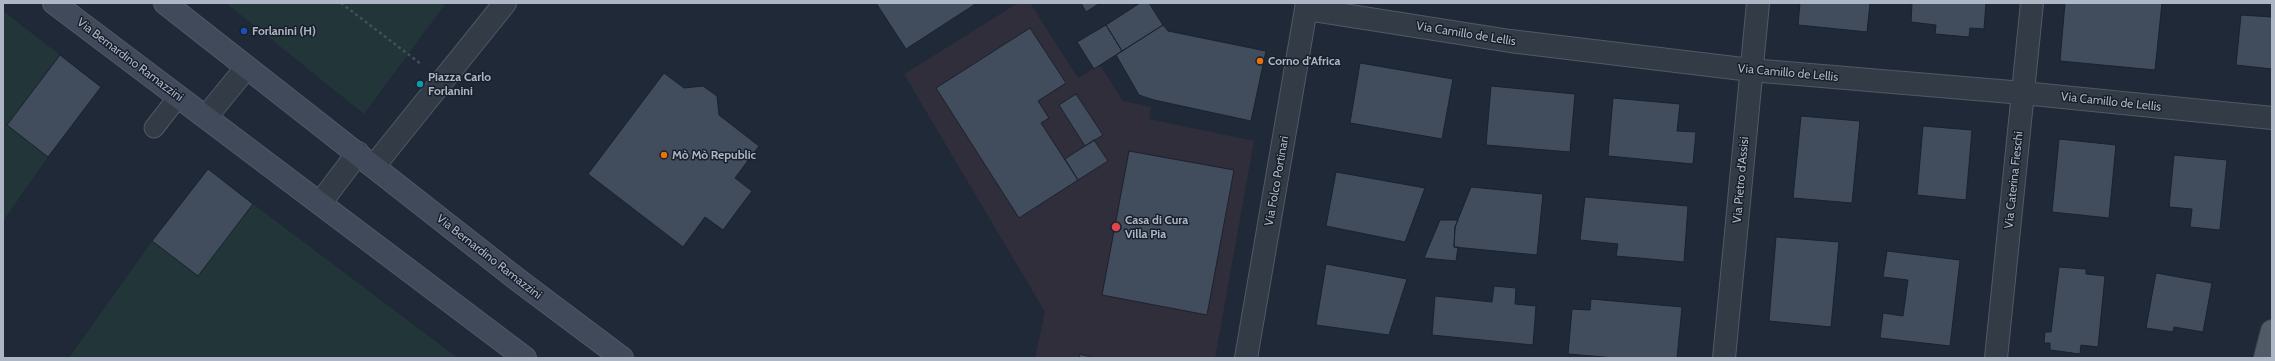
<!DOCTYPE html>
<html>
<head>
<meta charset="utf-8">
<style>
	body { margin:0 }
	#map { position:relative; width:2275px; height:361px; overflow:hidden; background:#202937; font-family:Cabin,sans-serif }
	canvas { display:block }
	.frame { position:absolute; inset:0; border:4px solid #adb6c4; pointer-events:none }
</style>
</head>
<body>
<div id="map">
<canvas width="2275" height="361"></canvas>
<div class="frame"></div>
</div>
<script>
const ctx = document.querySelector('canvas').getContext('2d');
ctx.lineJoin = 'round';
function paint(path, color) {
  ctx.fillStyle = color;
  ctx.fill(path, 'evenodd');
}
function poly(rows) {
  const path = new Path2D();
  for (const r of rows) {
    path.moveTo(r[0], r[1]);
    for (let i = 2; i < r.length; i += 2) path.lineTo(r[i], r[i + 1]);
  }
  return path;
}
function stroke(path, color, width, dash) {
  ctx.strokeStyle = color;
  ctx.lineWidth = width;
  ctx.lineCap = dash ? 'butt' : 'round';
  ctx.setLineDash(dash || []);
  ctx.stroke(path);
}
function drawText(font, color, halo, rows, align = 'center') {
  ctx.font = font + ' Cabin,sans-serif';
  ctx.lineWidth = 3;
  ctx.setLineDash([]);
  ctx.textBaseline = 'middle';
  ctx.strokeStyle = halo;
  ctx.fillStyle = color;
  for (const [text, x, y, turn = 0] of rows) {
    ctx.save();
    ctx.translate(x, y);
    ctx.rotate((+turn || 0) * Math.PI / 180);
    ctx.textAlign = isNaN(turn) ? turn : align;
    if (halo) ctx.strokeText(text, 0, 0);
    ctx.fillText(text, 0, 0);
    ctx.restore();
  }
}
const medical = poly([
	[1018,3,1030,3,1078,78,1100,65,1123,101,1151,107,1149,119,1254,141,1215,358,1035,358,1045,312,904,74]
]);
const green = poly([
	[226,3,446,3,364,114],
	[3,11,60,55,7,125,48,157,3,221],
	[253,204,458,358,69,358,152,241,198,276]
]);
const building = poly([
	[876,3,977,3,906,49,876,3],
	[1081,3,1100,3,1086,12,1081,3],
	[1140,3,1149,3,1163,25,1122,51,1106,25,1140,3],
	[1587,3,1606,3,1606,5,1587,3],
	[1800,3,1870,3,1867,32,1798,25,1800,3],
	[1912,3,1986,3,1984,29,1970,28,1969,37,1935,34,1936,25,1911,22,1912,3],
	[2065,3,2162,3,2155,70,2060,61,2065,3],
	[2241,15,2272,17,2272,69,2236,65,2241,15],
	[1106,25,1122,51,1094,69,1077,42,1106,25],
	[1163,25,1168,31,1266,51,1251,121,1154,100,1139,95,1116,55,1163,25],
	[1030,28,1066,83,1038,101,1049,118,1041,123,1078,180,1019,218,936,88,1030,28],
	[60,55,101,87,48,157,7,125,60,55],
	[1360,63,1453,79,1442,139,1350,123,1360,63],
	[664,73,684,88,703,86,717,96,719,115,759,146,735,178,752,191,723,230,705,217,683,247,588,174,664,73],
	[1491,86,1575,94,1570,152,1486,145,1491,86],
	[1076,94,1103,135,1085,146,1059,105,1076,94],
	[1613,98,1680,104,1677,131,1696,132,1693,164,1608,156,1613,98],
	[1801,116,1860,121,1852,203,1793,198,1801,116],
	[1923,126,1972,130,1966,200,1917,195,1923,126],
	[2059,139,2116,145,2109,218,2052,212,2059,139],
	[1094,140,1108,161,1078,180,1065,159,1094,140],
	[1129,151,1234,170,1207,315,1102,295,1129,151],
	[2174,155,2227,160,2220,230,2190,227,2192,209,2169,207,2174,155],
	[208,169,253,204,198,276,152,241,208,169],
	[1336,172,1425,188,1405,242,1326,226,1336,172],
	[1471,187,1543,194,1537,255,1454,247,1455,227,1471,187],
	[1585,197,1688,206,1684,262,1616,256,1618,244,1580,240,1585,197],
	[1440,220,1458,220,1455,227,1454,247,1458,247,1456,261,1424,258,1440,220],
	[1776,237,1839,242,1831,327,1769,321,1776,237],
	[1887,251,1960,260,1950,346,1880,338,1883,313,1903,316,1908,280,1883,277,1887,251],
	[1326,264,1407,279,1389,335,1316,325,1326,264],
	[2059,267,2086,269,2086,274,2105,276,2098,347,2081,345,2080,354,2050,350,2050,343,2044,343,2045,332,2051,332,2059,267],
	[2156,273,2212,283,2203,332,2174,327,2173,332,2146,328,2156,273],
	[1494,286,1516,288,1515,304,1536,306,1533,345,1432,335,1435,296,1492,302,1494,286],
	[1591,299,1682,307,1677,358,1616,358,1568,354,1572,309,1590,310,1591,299],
	[1080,354,1094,358,1079,358,1080,354]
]);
const path = poly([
	[341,3,421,64]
]);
const lane = poly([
	[154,128,178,97]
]);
const street = poly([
	[1306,9,1510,41,1751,70,2023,93,2272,118],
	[206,117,246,68],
	[374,166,505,3],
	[321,202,358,153],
	[1246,358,1307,3],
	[1724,358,1758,3],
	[1996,358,2032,3]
]);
const secondary = poly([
	[54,3,525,358],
	[165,3,518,280,622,358]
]);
const primary = poly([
	[2265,358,2272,331]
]);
const markers = [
	[244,31,4,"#1a4fb4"],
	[1260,61,4,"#e8710a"],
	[420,84,4,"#0f9aa8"],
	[664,155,4,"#e8710a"],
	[1116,227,5,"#e0444e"]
];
const poiNames = [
	["Forlanini (H)",252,31],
	["Corno d'Africa",1268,61],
	["Piazza Carlo",428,77],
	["Forlanini",428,91],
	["Mò Mò Republic",672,155],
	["Casa di Cura",1125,220],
	["Villa Pia",1125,234]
];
const streetNames = [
	["Via Camillo de Lellis",1466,34,9],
	["Via Bernardino Ramazzini",130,60,37],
	["Via Camillo de Lellis",1788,73,5],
	["Via Camillo de Lellis",2111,102,6],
	["Via Pietro d'Assisi",1741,180,-85],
	["Via Caterina Fieschi",2014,180,-84],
	["Via Folco Portinari",1277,181,-80],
	["Via Bernardino Ramazzini",489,257,38]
];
paint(medical, '#302e3b');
paint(green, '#223538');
paint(building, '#414c5c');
stroke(building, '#1b222e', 1);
stroke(lane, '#515965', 21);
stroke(street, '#515965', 24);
stroke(secondary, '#515965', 24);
stroke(primary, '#3d4451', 24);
stroke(path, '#3f5255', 2.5, [3, 3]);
stroke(lane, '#333b47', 19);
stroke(street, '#333b47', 22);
stroke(secondary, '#414a5a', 22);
stroke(primary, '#515a67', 22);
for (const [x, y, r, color] of markers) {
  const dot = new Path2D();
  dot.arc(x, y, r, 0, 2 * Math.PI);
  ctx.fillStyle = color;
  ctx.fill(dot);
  stroke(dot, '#19202c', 1.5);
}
drawText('bold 12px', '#adb6c4', '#19202c', poiNames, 'left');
drawText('12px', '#adb6c4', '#19202c', streetNames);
</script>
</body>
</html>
